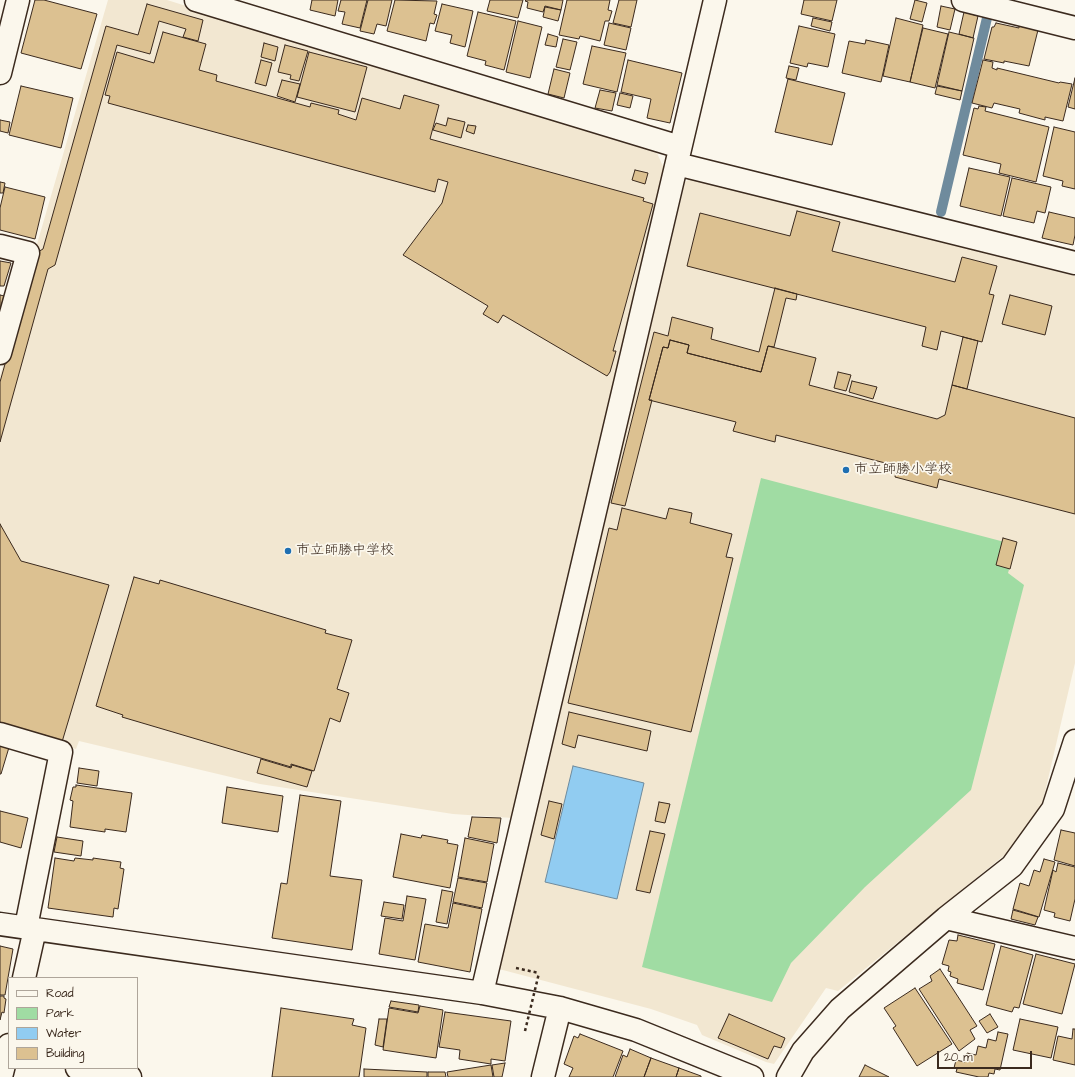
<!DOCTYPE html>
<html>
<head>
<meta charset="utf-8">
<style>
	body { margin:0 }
	#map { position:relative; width:1075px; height:1077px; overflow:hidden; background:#fbf7ec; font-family:"Architects Daughter",sans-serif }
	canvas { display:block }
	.legend { position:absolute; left:8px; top:977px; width:130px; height:92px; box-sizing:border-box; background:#fbf7ec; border:1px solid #aea59a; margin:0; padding:5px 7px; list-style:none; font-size:12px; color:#3b2a1e }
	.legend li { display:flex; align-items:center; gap:8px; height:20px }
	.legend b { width:20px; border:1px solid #aea59a }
	.scale { position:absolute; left:937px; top:1051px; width:95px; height:18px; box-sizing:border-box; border:2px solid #3b2a1e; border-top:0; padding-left:5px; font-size:12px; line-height:14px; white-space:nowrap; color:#3b2a1e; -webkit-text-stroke:3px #fbf7ec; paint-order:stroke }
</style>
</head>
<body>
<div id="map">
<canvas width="1075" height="1077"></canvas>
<ul class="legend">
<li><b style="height:5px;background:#fbf7ec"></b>Road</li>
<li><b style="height:11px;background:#a0dca3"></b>Park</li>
<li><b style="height:11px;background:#91ccf1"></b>Water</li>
<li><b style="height:11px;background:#dcc191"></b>Building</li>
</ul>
<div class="scale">20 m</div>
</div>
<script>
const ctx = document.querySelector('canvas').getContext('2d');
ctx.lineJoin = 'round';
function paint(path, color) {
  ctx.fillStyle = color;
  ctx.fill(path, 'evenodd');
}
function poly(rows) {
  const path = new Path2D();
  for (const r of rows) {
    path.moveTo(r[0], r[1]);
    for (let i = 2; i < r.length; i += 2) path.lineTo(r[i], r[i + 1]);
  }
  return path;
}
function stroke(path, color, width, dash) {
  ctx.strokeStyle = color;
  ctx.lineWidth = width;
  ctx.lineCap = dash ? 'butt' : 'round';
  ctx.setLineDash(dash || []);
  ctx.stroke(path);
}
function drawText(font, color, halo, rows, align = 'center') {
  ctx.font = font + ' "Architects Daughter","Klee One",sans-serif';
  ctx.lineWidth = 3.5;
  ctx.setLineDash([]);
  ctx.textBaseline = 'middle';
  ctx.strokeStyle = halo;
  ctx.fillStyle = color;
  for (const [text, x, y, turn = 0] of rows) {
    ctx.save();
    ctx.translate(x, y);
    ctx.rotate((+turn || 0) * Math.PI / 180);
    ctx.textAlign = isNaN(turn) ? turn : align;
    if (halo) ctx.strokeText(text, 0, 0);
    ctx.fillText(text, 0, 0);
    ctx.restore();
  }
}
const built = poly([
	[108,0,167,0,657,153,665,171,513,818,453,814,260,784,79,741,76,749,0,726,0,376,37,244],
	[690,179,1075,276,1075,663,1045,792,1039,814,1028,830,1007,853,838,991,826,988,774,1064,766,1062,702,1035,697,1025,651,1009,499,969,685,182]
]);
const green = poly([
	[761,478,1016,545,1008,573,1024,585,971,790,865,887,791,963,772,1002,642,967]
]);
const water = poly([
	[573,766,644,783,617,899,545,882,573,766]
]);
const stream = poly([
	[941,212,987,18]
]);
const building = poly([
	[35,0,44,0,97,14,81,69,21,53,35,0],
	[312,0,338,0,335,16,310,10,312,0],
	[341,0,367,0,360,28,342,24,345,12,338,11,341,0],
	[368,0,392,0,386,26,377,24,374,34,360,31,368,0],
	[395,0,437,1,434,14,437,15,434,24,430,23,426,41,387,31,395,0],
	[490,0,523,0,518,18,487,11,490,0],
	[526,0,563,0,561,10,545,6,543,12,527,8,528,2,525,1,526,0],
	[567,0,610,0,608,10,612,11,609,21,605,21,600,41,580,36,579,39,559,35,567,0],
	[619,0,637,0,631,27,613,23,619,0],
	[804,0,837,0,832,21,801,14,804,0],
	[915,0,927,3,922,22,910,19,915,0],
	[147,4,203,20,198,41,183,37,186,29,159,21,150,54,117,45,55,265,48,269,0,442,0,382,36,253,43,249,106,26,138,35,147,4],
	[442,4,473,11,465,47,450,43,452,35,435,31,442,4],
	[941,6,955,9,950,30,937,27,941,6],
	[545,7,561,10,558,21,543,17,545,7],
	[478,12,516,21,504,70,485,65,486,61,467,56,478,12],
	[964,12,978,16,973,38,959,34,964,12],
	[813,18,832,22,830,31,811,26,813,18],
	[896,18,923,25,910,82,883,76,896,18],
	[518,21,542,27,530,78,506,72,518,21],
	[609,23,631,28,626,50,604,45,609,23],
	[996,23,1019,28,1019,26,1038,30,1029,66,1004,61,1004,63,984,59,992,27,994,27,996,23],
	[799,26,835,34,828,67,808,63,807,67,790,63,799,26],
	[923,28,948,34,935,88,910,82,923,28],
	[163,32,206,44,199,70,217,75,216,81,310,107,311,103,339,110,338,114,356,120,362,98,400,109,404,95,439,105,430,139,644,198,643,201,653,204,613,351,616,351,610,372,607,376,503,315,498,323,483,314,488,306,403,255,442,203,448,182,438,179,435,192,108,103,110,96,105,95,117,52,154,63,163,32],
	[949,32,974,38,962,91,937,85,949,32],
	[548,34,558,37,556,47,545,45,548,34],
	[563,39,577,42,570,70,556,67,563,39],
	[866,40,889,45,881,82,842,73,849,41,865,44,866,40],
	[264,43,278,47,275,61,261,57,264,43],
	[285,45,308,51,299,81,290,79,291,75,278,72,285,45],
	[592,46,626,53,617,92,583,84,592,46],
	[309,52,367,67,355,112,297,97,309,52],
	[261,60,272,63,266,86,255,83,261,60],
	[628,60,682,73,670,123,647,118,651,99,621,92,628,60],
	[983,60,993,62,992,68,997,70,997,68,1059,83,1060,82,1072,84,1063,121,1045,117,1045,120,1019,113,1020,109,994,103,992,108,972,103,983,60],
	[789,66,799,68,796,80,786,78,789,66],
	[554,69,570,73,564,98,548,94,554,69],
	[1075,78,1075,109,1068,107,1075,78],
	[788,79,845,93,832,145,775,132,788,79],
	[282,80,300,84,295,102,277,96,282,80],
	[21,86,73,98,61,148,9,135,21,86],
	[937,86,962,91,960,100,935,94,937,86],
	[600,90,616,93,612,111,595,108,600,90],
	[620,93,633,96,630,108,617,105,620,93],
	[979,106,986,107,985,111,1049,127,1036,182,999,173,1001,164,963,155,974,108,978,109,979,106],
	[448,118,465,122,461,138,433,130,436,123,446,126,448,118],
	[0,120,10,122,8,133,0,131,0,120],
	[468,125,476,126,474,134,466,131,468,125],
	[1054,127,1075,132,1075,189,1062,186,1063,181,1043,176,1054,127],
	[969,168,1010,177,1001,216,960,206,969,168],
	[635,170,648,173,645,184,632,180,635,170],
	[1012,178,1051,187,1045,213,1037,211,1034,223,1003,216,1012,178],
	[0,182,5,183,3,193,0,193,0,182],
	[5,187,45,197,35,239,0,230,0,208,5,187],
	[797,211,840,222,832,251,955,282,962,257,997,266,989,294,994,295,982,342,941,331,937,350,922,346,926,327,687,266,700,213,790,236,797,211],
	[1049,212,1075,218,1075,235,1073,245,1042,238,1049,212],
	[0,261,11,263,4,286,0,286,0,261],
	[775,288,797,294,796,300,786,298,774,347,768,346,761,372,687,353,689,345,670,340,668,348,663,347,649,400,652,400,625,506,611,503,654,332,668,336,672,317,713,328,711,339,759,352,775,288],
	[0,295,4,296,0,311,0,295],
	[1010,295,1052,306,1045,335,1002,324,1010,295],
	[963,337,978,341,967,389,952,385,963,337],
	[670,340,689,345,687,353,761,372,768,346,816,358,809,385,937,419,945,415,952,385,1075,418,1075,514,939,479,937,488,895,477,897,466,776,435,775,442,733,431,736,422,649,400,663,347,668,348,670,340],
	[838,372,851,375,846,391,834,388,838,372],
	[852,381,877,387,873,399,849,392,852,381],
	[622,508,666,519,669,508,692,513,690,523,732,534,726,557,733,558,691,732,568,703,609,528,617,530,622,508],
	[0,524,21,561,109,585,62,742,0,723,0,524],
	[1003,538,1017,542,1010,569,996,565,1003,538],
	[134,577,159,584,160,580,326,630,325,633,352,640,337,689,349,693,340,722,330,718,314,771,291,764,291,767,122,717,123,715,96,706,134,577],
	[569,712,651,731,647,751,578,735,575,748,562,744,569,712],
	[0,742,10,744,1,774,0,774,0,742],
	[261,759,291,768,292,765,312,771,307,787,257,773,261,759],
	[79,768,99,771,97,786,77,783,79,768],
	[76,785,132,793,126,832,105,829,105,832,70,827,73,801,70,800,73,787,76,787,76,785],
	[227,787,283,796,278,832,222,823,227,787],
	[300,795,341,801,330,876,362,880,352,950,272,938,281,883,287,884,300,795],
	[549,801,562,804,554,839,541,835,549,801],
	[659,802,670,804,665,823,655,821,659,802],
	[0,811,28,818,21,848,0,842,0,811],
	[472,817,501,818,497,843,468,837,472,817],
	[1061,830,1075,833,1075,866,1054,860,1061,830],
	[650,831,665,834,650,893,636,890,650,831],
	[401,834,421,838,422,835,448,840,447,843,458,845,450,888,393,877,401,834],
	[57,837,83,841,81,856,54,852,57,837],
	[465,838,494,844,487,882,458,877,465,838],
	[55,858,74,861,75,858,93,860,93,858,121,862,120,868,124,869,118,909,114,908,113,917,48,908,55,858],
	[1044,859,1055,862,1039,917,1013,909,1020,883,1029,886,1034,870,1040,872,1044,859],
	[1058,863,1075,867,1075,899,1070,921,1054,917,1055,913,1044,910,1053,870,1056,872,1058,863],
	[458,878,487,883,482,908,453,902,458,878],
	[442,890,453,892,447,924,436,922,442,890],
	[407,896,426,899,415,960,379,954,385,918,403,921,407,896],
	[384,902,404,905,402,919,381,916,384,902],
	[453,903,482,909,470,972,418,962,425,924,448,928,453,903],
	[1013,910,1038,917,1035,925,1011,919,1013,910],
	[958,935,995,944,983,990,957,983,958,979,950,976,951,972,948,971,949,966,942,964,949,940,957,941,958,935],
	[0,946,13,949,5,995,0,995,0,946],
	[1001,946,1033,955,1019,1008,1014,1007,1012,1012,986,1005,1001,946],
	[1036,954,1075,964,1062,1014,1023,1004,1036,954],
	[940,969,977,1026,970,1030,975,1039,959,1051,919,989,932,981,930,976,940,969],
	[915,988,952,1044,917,1066,893,1028,896,1026,884,1008,915,988],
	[0,996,4,996,4,998,6,999,4,1013,2,1012,0,1020,0,996],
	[391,1001,419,1005,418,1012,389,1007,391,1001],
	[420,1006,443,1010,436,1058,383,1050,389,1008,418,1013,420,1006],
	[281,1008,354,1019,352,1025,366,1028,359,1077,272,1077,281,1008],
	[445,1012,511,1021,505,1061,491,1059,491,1064,459,1059,460,1050,439,1047,445,1012],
	[729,1014,785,1038,781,1048,774,1046,768,1059,718,1038,729,1014],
	[990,1014,998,1027,987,1033,979,1021,990,1014],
	[379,1019,387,1019,383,1047,375,1045,379,1019],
	[1020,1019,1058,1027,1051,1058,1013,1050,1020,1019],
	[1073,1029,1075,1029,1075,1065,1053,1060,1058,1036,1072,1039,1073,1029],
	[998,1032,1008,1034,1000,1070,995,1069,994,1074,989,1073,988,1077,979,1077,956,1072,957,1069,954,1068,956,1060,965,1062,967,1053,976,1055,978,1046,986,1048,988,1039,996,1041,998,1032],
	[580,1034,623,1051,613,1077,569,1077,573,1068,564,1064,574,1036,578,1038,580,1034],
	[630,1049,651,1058,644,1077,615,1077,623,1055,627,1057,630,1049],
	[651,1058,679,1068,676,1077,644,1077,651,1058],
	[505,1063,502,1077,494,1077,492,1065,505,1063],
	[491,1065,493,1077,448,1077,447,1072,491,1065],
	[865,1065,889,1077,859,1077,865,1065],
	[679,1068,701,1076,701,1077,676,1077,679,1068],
	[364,1069,427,1072,427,1077,364,1077,364,1069],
	[428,1072,445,1072,446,1077,428,1077,428,1072]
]);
const path = poly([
	[516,968,539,973]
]);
const street = poly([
	[196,0,680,147],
	[963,0,1075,28],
	[0,73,18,0],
	[677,164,1075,263],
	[0,246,28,253,0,353],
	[0,734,61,752,26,927],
	[946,918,1075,948],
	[0,924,482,993,560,1008,636,1030,752,1077],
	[24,978,35,929],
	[482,993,715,0],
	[77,1068,130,1077],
	[1,1077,9,1045],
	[543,1077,560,1008],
	[788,1077,803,1051,840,1009,946,918,1012,866,1053,809,1075,741]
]);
const pathBridge = poly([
	[525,1031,539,973]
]);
const markers = [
	[846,470,4,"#1f6fb2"],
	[288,551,4,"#1f6fb2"]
];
const poiNames = [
	["市立師勝小学校",854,470],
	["市立師勝中学校",296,551]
];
paint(built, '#f2e7d1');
paint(green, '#a0dca3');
paint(water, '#91ccf1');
stroke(water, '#6f8b9d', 1);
stroke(stream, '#6f8b9d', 10);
paint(building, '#dcc191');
stroke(building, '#3b2a1e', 1);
stroke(street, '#3b2a1e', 25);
stroke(path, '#3b2a1e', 2.5, [3, 3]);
stroke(street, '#fbf7ec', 22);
stroke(pathBridge, '#3b2a1e', 2.5, [3, 3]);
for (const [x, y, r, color] of markers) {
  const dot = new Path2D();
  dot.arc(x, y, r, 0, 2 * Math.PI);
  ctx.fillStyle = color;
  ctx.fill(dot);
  stroke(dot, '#fbf7ec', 1.5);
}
drawText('14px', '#3b2a1e', '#fbf7ec', poiNames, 'left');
</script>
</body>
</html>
